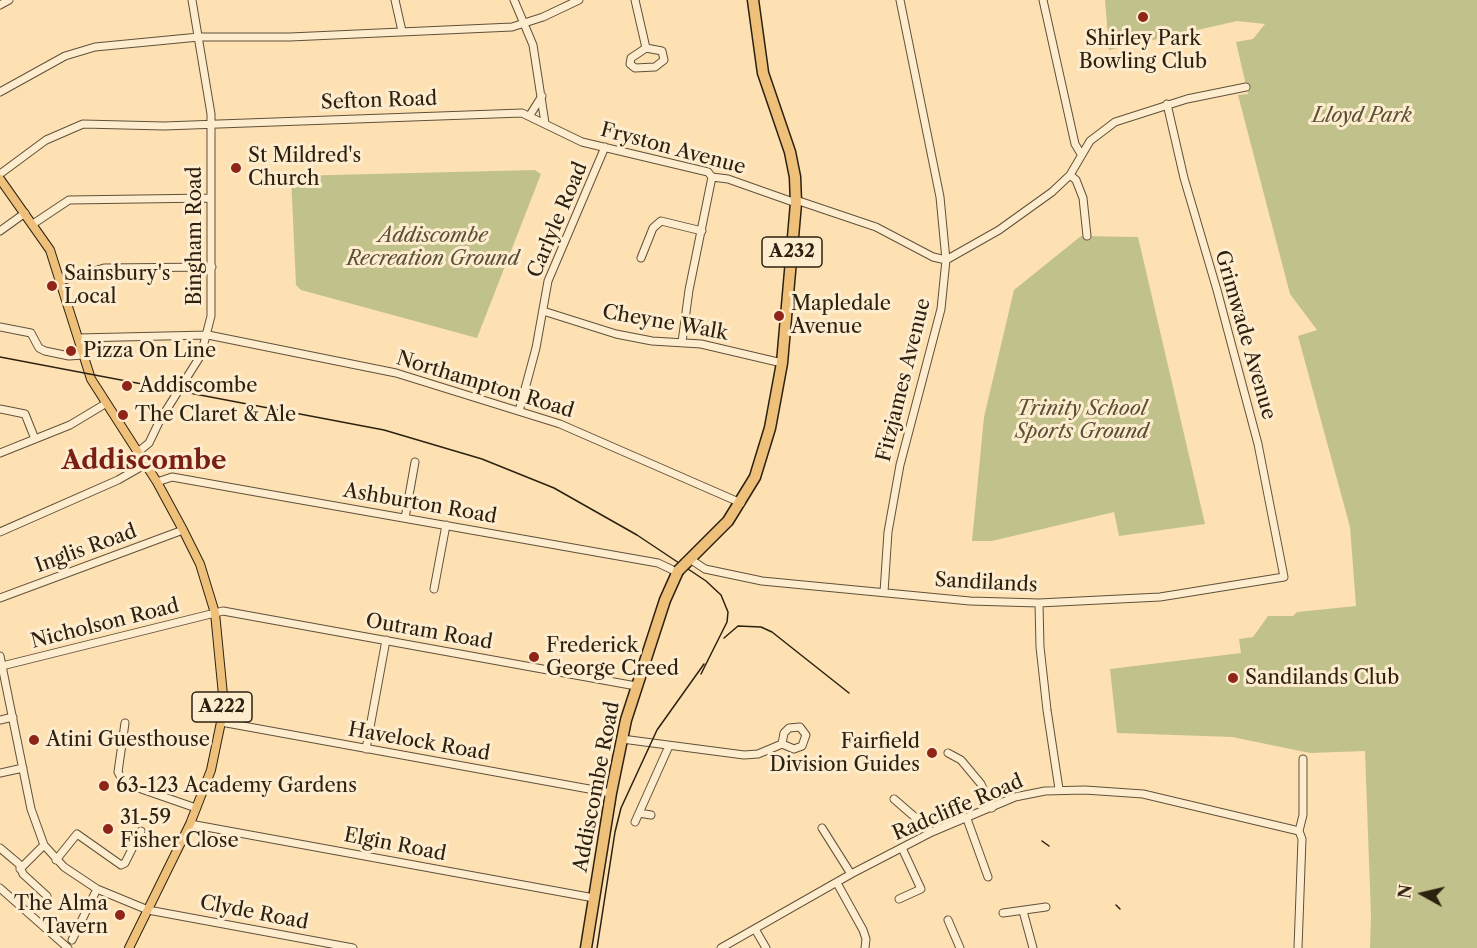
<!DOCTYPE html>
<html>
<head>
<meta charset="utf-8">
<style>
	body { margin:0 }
	#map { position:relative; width:1477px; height:948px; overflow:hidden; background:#fde1b3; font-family:"Libre Caslon Text",serif }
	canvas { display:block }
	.north { position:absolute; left:1393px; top:864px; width:60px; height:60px; -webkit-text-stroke:4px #feecce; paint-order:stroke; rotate:278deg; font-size:16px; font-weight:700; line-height:24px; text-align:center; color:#2c2111 }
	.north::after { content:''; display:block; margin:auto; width:21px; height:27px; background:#2c2111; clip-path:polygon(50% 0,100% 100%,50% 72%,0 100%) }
</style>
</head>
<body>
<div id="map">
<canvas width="1477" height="948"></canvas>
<div class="north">N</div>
</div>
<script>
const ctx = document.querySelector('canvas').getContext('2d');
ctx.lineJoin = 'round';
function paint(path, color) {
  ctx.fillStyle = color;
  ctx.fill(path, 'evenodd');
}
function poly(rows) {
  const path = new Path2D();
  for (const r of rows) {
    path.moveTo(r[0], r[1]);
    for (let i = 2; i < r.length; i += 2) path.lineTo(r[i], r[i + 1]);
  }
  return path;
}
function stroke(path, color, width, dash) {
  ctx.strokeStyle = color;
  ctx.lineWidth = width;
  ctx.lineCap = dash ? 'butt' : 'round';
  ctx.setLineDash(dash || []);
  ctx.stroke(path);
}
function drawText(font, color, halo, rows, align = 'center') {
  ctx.font = font + ' "Libre Caslon Text",serif';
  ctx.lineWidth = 6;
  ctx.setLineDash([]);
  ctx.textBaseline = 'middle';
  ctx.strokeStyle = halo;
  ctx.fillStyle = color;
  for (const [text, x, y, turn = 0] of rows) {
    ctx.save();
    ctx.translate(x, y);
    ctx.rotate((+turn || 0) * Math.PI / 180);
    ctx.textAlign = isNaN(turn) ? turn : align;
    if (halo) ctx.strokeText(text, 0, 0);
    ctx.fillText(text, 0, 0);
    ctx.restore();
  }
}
const green = poly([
	[1105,0,1477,0,1477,948,1370,948,1371,916,1365,751,1310,753,1232,737,1117,733,1110,669,1241,653,1239,639,1253,637,1268,616,1293,616,1297,612,1356,606,1350,527,1298,336,1317,330,1290,294,1238,95,1248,94,1236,42,1253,39,1265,24,1237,21,1109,50],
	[535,170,541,174,477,338,301,290,296,285,291,176],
	[1081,236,1138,237,1205,524,1119,536,1114,512,992,541,972,541,984,417,1014,290]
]);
const minor = poly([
	[395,0,402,31],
	[514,0,533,45,545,123],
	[635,0,646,48],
	[1043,0,1075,144,1081,154],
	[0,5,9,0],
	[646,48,662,51,664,60,655,67,635,68,630,64,631,58,646,48],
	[0,92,65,56,95,47,199,37,290,37,512,27,543,17,579,0],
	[530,115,542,96],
	[0,174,46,140,83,124,164,126,522,113,582,142,708,172,712,177,728,179,796,203],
	[1070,175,1076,180,1083,198,1087,236],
	[796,200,876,227,933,257,946,260,999,230,1052,192,1070,175,1090,141,1115,122,1187,99,1246,87],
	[33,224,69,200,211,198],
	[0,231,25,213],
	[641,258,653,228,661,221,702,231],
	[61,281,104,268,212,267],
	[543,311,616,334,652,341,701,344,782,363],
	[0,327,31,333,39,348,45,351,69,356,83,355],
	[78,338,208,335,396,373,560,424,741,503],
	[682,342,689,290,712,177],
	[0,409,25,414,35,439],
	[519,411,536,348,548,281,605,147],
	[138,452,149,443,160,420,201,355,211,316,211,114,192,0],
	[0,453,70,425,105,404],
	[157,482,172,477,256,492,658,563,677,572],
	[405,518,415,462],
	[0,532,118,480,146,464],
	[690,559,705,569,762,581,970,601,1039,603,1160,597,1284,577,1258,444,1217,290,1184,178,1167,104],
	[434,589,446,525],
	[884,592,888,532,900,465,941,309,946,260,940,197,900,0],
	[0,598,183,530],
	[1039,603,1040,647,1047,710,1059,789],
	[0,656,31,809,44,845,64,867,97,889,148,910,353,948],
	[2,666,223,611,636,686],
	[0,720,13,717],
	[221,722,611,793],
	[125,723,118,772,124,783,196,808],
	[622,739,744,755,758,754,782,744,784,733,789,728,800,727,806,735,802,746,794,749,782,744],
	[366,749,386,640],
	[948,753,961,760,981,784,992,808],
	[0,773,23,768],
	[894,799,932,832],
	[639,813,651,815],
	[967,819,988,877],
	[635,822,669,746],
	[190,824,594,898],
	[822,828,851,874],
	[0,848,19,864,23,874,47,896],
	[56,860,77,834,121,865,125,863,141,831],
	[20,869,44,845],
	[837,883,863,930,866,939,865,948],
	[0,888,68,948],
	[899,899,921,889,902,848],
	[1023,911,1033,948],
	[1003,913,1046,907],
	[948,920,960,948],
	[755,929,766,948],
	[72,940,97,889],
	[721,948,851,874,932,832,1015,797,1045,791,1085,790,1143,794,1299,831],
	[1298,948,1302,839,1299,831,1303,815,1303,759]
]);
const major = poly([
	[0,179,50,250,91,379,157,482,183,530,200,564,215,613,223,695,221,722,211,770,190,824,129,948]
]);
const highway = poly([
	[686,563,728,521,755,477,770,428,782,363,796,203,795,177,790,152,763,73,753,0],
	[586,948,611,793,626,720,665,600,678,571]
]);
const tram = poly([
	[0,357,384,430,482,459,554,488,637,535,706,581,721,595,728,612,727,622,701,674],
	[724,638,738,626,761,627,772,632,849,693],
	[1042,841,1049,846],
	[1116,905,1120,909],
	[597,948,615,832,621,808,657,730,704,664]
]);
const highwayBridge = poly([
	[678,571,686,563]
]);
const markers = [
	[1143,17,6,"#8f2418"],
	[236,168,6,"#8f2418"],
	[52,286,6,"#8f2418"],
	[779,316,6,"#8f2418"],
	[71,351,6,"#8f2418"],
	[127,386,6,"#8f2418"],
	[123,415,6,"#8f2418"],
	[534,657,6,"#8f2418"],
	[1233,678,6,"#8f2418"],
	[34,740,6,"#8f2418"],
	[932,753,6,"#8f2418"],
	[104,786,6,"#8f2418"],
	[108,829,6,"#8f2418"],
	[120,915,6,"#8f2418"]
];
const shields = [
	[792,252,60],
	[222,707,60]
];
const shieldNames = [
	["A232",792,252],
	["A222",222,707]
];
const poiNames = [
	["Shirley Park",1143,39,"center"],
	["Bowling Club",1143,62,"center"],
	["St Mildred's",248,156],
	["Church",248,179],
	["Sainsbury's",64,274],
	["Local",64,297],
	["Mapledale",791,304],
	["Avenue",791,327],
	["Pizza On Line",83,351],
	["Addiscombe",139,386],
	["The Claret & Ale",135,415],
	["Frederick",546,646],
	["George Creed",546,669],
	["Sandilands Club",1245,678],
	["Atini Guesthouse",46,740],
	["Fairfield",920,742,"right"],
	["Division Guides",920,765,"right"],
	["63-123 Academy Gardens",116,786],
	["31-59",120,818],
	["Fisher Close",120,841],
	["The Alma",108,904,"right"],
	["Tavern",108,927,"right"]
];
const streetNames = [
	["Sefton Road",379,101,-2],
	["Fryston Avenue",673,149,15],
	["Carlyle Road",558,220,-67],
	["Bingham Road",195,236,-90],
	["Cheyne Walk",665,323,10],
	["Grimwade Avenue",1245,335,74],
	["Fitzjames Avenue",904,380,-76],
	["Northampton Road",485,385,17],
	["Ashburton Road",420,504,10],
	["Inglis Road",86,549,-20],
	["Sandilands",986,583,3],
	["Nicholson Road",105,624,-14],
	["Outram Road",429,632,10],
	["Havelock Road",419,742,10],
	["Addiscombe Road",597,787,-79],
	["Radcliffe Road",958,808,-23],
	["Elgin Road",395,845,11],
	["Clyde Road",254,913,11]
];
const parkNames = [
	["Lloyd Park",1362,116],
	["Addiscombe",433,236],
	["Recreation Ground",433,259],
	["Trinity School",1082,409],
	["Sports Ground",1082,432]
];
const districtNames = [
	["Addiscombe",144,461]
];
paint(green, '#c1c28b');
stroke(minor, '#60513a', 9);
stroke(major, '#2c2111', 10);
stroke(highway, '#2c2111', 13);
stroke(minor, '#feecce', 7);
stroke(major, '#eec07a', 8);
stroke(highway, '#eec07a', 10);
stroke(tram, '#2c2111', 1.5);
stroke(highwayBridge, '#2c2111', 13, []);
stroke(highwayBridge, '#eec07a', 10);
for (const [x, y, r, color] of markers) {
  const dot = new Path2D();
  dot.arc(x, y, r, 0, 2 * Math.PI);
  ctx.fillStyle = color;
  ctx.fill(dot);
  stroke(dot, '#feecce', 2);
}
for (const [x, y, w] of shields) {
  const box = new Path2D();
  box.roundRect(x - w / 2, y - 15, w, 30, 4.5);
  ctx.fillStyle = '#feecce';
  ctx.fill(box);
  stroke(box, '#2c2111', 1.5);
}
drawText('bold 18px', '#2c2111', null, shieldNames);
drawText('20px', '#2c2111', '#feecce', poiNames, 'left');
drawText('20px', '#2c2111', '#feecce', streetNames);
drawText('italic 20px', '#595136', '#feecce', parkNames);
drawText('bold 26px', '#7a1f14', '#feecce', districtNames);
</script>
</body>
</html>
